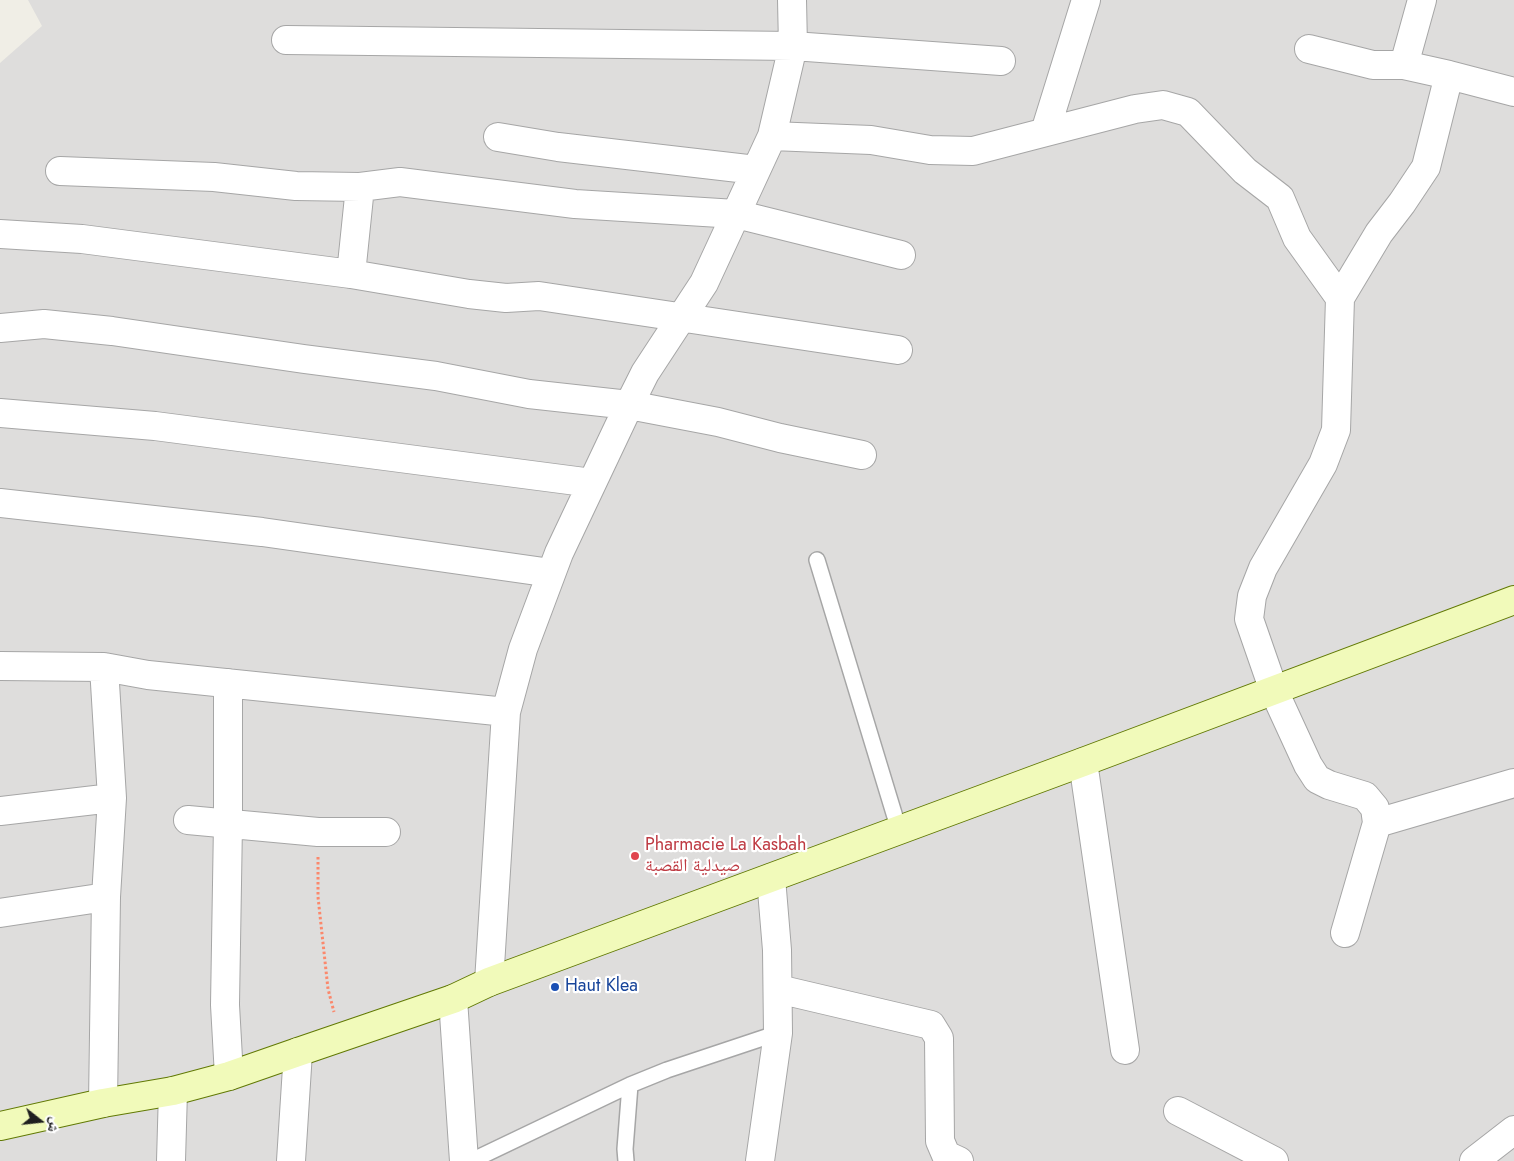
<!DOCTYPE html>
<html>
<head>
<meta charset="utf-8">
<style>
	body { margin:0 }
	#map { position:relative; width:1514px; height:1161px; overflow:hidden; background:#f0eee6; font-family:Jost,"Noto Naskh Arabic",sans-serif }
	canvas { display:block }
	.north { position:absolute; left:15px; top:1096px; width:50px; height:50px; -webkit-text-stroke:4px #fff; paint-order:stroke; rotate:106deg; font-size:14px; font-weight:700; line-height:20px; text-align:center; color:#1f1f1f }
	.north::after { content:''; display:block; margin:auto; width:18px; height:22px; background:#1f1f1f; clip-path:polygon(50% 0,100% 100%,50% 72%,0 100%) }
</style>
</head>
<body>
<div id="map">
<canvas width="1514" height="1161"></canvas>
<div class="north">ش</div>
</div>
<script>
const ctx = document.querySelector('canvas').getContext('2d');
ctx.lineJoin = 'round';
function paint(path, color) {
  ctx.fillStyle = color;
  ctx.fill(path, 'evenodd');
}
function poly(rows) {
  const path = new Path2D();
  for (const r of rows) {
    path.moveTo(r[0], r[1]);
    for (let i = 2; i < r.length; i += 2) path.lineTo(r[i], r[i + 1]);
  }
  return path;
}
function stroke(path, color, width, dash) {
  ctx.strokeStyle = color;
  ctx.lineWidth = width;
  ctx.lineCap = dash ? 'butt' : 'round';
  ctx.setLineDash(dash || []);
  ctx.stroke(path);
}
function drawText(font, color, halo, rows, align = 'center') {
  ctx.font = font + ' Jost,"Noto Naskh Arabic",sans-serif';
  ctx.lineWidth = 4.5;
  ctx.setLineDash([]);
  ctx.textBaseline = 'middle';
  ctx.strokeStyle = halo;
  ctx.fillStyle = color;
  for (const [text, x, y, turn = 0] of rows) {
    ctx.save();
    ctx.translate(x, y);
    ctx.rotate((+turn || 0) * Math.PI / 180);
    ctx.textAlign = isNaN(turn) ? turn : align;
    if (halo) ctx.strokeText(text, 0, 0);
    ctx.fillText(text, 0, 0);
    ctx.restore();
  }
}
const residential = poly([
	[28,0,1514,0,1514,1161,0,1161,0,63,42,26]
]);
const path = poly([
	[318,857,318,897,328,989,334,1012]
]);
const service = poly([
	[817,560,899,830],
	[471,1161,630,1085,667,1070,778,1033],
	[626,1161,625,1149,630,1085]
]);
const minor = poly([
	[286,40,793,46,1001,61],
	[1309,49,1373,65,1404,65,1422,0],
	[1404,65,1449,75,1514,92],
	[1045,132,1086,0],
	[772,136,871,140,930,150,973,151,1135,109,1163,105,1188,112,1245,171,1280,198,1297,238,1340,298,1336,430,1323,464,1263,568,1252,596,1249,619,1274,691,1308,765,1317,779,1329,785,1365,796,1375,808,1377,823,1345,933],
	[498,137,558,147,756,170],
	[60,171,214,177,296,186,360,187,351,274],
	[360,187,400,182,575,204,736,214,901,255],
	[0,234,82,239,351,274,469,294,506,298,539,296,898,350],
	[1340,298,1379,233,1402,203,1426,167,1449,75],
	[0,328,44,324,112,331,304,359,436,376,529,394,629,405,718,422,780,438,862,455],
	[0,413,155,426,592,483],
	[0,503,262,532,551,573],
	[0,666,104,667,148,675,506,712],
	[228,683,228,823,225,1005,229,1076],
	[1083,762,1125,1050],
	[0,811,112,798],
	[188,820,318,832,386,832],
	[1377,823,1514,783],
	[0,913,106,897],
	[489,982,506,712,523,649,559,553,629,405,645,373,704,283,772,136,793,46,792,0],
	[778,989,931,1025,939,1038,940,1141,946,1155,959,1161],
	[453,999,464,1161],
	[103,1103,106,897,112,798,104,667],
	[1178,1111,1274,1161],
	[171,1161,173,1091],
	[291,1161,298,1052],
	[760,1161,778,1033,777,950,771,878],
	[1474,1161,1514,1130]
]);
const secondary = poly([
	[0,1126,103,1103,173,1091,229,1076,298,1052,453,999,489,982,1083,762,1514,600]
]);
const markers = [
	[635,856,5,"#e0444e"],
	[555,987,5,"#1a4fb4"]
];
const healthNames = [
	["Pharmacie La Kasbah",645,846],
	["صيدلية القصبة",645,867]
];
const transitNames = [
	["Haut Klea",565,987]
];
paint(residential, '#dedddc');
stroke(service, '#a6a6a6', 18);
stroke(minor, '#a6a6a6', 30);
stroke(secondary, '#617904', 30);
stroke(path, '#fb886c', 3, [2.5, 2.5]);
stroke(service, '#fff', 15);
stroke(minor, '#fff', 28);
stroke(secondary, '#f1faba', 28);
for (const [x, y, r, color] of markers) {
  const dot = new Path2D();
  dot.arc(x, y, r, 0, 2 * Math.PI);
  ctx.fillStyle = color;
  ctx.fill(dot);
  stroke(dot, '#fff', 2);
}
drawText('18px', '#be3a42', '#fff', healthNames, 'left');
drawText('18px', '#164399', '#fff', transitNames, 'left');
</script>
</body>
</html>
